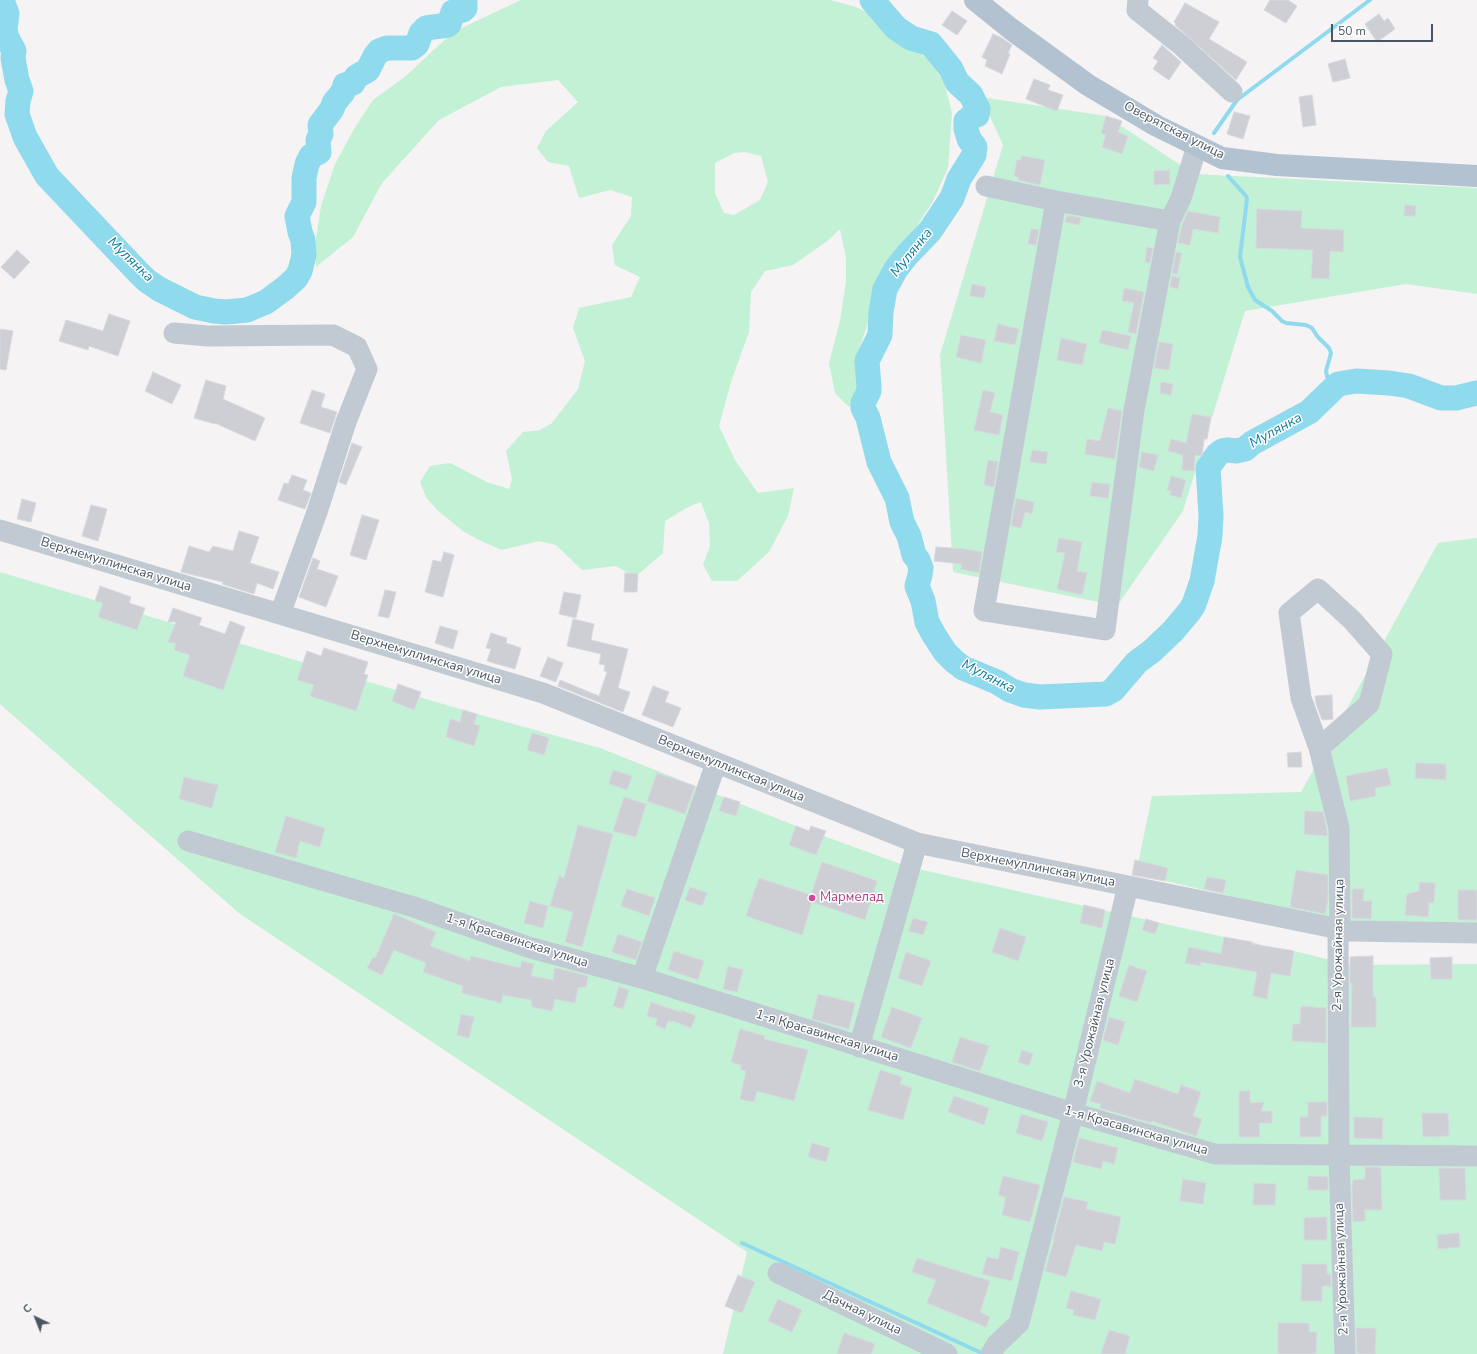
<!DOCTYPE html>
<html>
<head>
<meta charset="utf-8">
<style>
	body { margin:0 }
	#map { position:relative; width:1477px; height:1354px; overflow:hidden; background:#f5f3f3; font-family:"Nunito Sans",sans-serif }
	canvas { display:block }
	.north { position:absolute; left:16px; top:1298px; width:40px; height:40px; -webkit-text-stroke:3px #fff; paint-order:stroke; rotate:317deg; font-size:11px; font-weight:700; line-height:16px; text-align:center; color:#4a5661 }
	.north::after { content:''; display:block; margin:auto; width:14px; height:18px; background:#4a5661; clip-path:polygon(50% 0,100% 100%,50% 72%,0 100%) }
	.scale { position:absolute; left:1331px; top:24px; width:102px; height:18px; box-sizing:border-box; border:2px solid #4a5661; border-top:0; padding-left:5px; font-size:12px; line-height:14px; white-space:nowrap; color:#4a5661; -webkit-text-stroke:3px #fff; paint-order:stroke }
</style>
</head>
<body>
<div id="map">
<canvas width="1477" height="1354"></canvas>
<div class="north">С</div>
<div class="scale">50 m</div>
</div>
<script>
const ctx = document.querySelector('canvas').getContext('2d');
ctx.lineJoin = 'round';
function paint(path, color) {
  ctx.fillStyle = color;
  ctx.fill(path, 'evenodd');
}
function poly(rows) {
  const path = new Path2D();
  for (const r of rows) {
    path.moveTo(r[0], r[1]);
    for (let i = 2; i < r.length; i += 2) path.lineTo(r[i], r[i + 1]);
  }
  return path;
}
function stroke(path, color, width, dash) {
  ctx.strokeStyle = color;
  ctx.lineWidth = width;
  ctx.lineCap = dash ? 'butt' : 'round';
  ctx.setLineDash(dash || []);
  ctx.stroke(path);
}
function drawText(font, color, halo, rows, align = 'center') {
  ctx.font = font + ' "Nunito Sans",sans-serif';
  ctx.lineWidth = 3;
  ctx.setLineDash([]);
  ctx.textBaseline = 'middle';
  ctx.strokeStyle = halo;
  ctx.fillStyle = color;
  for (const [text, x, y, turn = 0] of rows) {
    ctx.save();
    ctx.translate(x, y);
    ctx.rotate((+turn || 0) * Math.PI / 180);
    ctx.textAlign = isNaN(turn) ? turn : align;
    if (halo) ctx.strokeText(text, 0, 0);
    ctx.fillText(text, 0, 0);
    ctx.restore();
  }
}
const green = poly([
	[521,0,830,0,853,6,873,15,898,42,926,57,944,82,952,113,948,168,933,201,900,253,886,270,879,286,875,304,870,316,859,350,864,387,862,397,857,404,849,407,835,393,829,363,840,321,846,282,846,258,840,229,826,242,793,265,765,271,751,292,749,332,731,382,719,426,735,460,758,493,794,488,788,516,769,552,737,581,712,581,703,565,710,546,709,523,701,502,688,507,665,521,663,553,635,577,616,566,582,570,556,545,539,541,502,550,479,540,463,531,437,510,426,497,420,482,430,466,450,463,487,482,509,489,512,479,506,451,523,432,540,430,552,423,578,389,585,361,573,328,579,308,631,297,640,277,615,265,612,245,631,216,632,197,610,190,579,198,569,166,548,162,537,148,546,131,578,102,558,80,501,87,439,120,382,183,353,237,316,267,316,239,321,206,335,164,354,129,373,100,407,75,453,32],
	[745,152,761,156,768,182,760,200,734,215,724,213,715,193,715,163,734,153],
	[981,97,1106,116,1194,174,1477,188,1477,294,1406,284,1245,311,1183,511,1117,606,953,572,940,355,1003,145],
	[1477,538,1477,924,1340,922,1136,874,1152,796,1301,792,1438,543],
	[0,572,463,710,600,748,796,826,909,867,1224,937,1252,942,1262,945,1294,951,1351,965,1477,964,1477,1354,723,1354,747,1252,240,914,0,704]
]);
const stream = poly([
	[1214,133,1237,100,1370,0],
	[1228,176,1246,196,1247,199,1240,257,1248,287,1255,300,1272,311,1282,321,1286,323,1306,325,1312,328,1317,336,1329,348,1331,353,1326,371,1328,380,1333,388],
	[742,1243,984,1354]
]);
const river = poly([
	[2,0,7,14,5,30,7,38,14,51,13,58,17,80,21,91,18,101,17,114,25,137,47,176,137,271,146,280,159,289,195,307,214,311,226,312,247,310,266,302,285,288,296,278,300,271,304,255,303,240,300,232,297,216,304,202,304,178,307,164,311,156,319,152,318,140,321,134,320,125,332,109,334,103,343,92,345,85,353,83,356,77,368,70,375,56,379,51,387,48,412,48,417,44,421,33,426,28,448,25,449,24,453,12,463,10,465,8,465,0],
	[872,0,896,28,911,38,931,44,951,69,957,82,971,95,978,109,977,115,972,116,966,121,966,129,969,139,975,147,974,155,959,179,952,198,930,231,907,255,896,269,885,289,881,312,880,335,867,361,869,387,869,391,863,403,863,408,868,418,879,462,897,498,902,522,909,536,914,555,918,560,921,568,920,575,917,586,923,601,927,622,934,635,945,652,954,661,963,668,997,682,1010,690,1024,695,1040,697,1106,694,1113,690,1137,662,1152,651,1173,631,1189,612,1194,604,1202,581,1210,536,1211,515,1208,468,1217,455,1222,451,1227,450,1236,451,1245,449,1252,443,1309,412,1338,384,1356,381,1389,383,1409,386,1441,398,1456,398,1477,393]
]);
const building = poly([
	[1270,0,1288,0,1297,6,1286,23,1264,10,1270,0],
	[1185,3,1219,22,1209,39,1247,62,1236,80,1175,25,1176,24,1174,22,1185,3],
	[952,11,967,21,957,35,942,25,952,11],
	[1379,14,1384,21,1388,18,1395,29,1377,42,1365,24,1379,14],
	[993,34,1002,38,1012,45,1008,53,1010,54,1002,74,985,66,987,60,982,57,993,34],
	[1162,45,1181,62,1169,80,1153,69,1158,61,1153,58,1162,45],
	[1345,59,1350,78,1333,82,1328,64,1345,59],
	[1034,79,1050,85,1048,90,1063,95,1057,111,1026,99,1034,79],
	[1312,95,1316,125,1303,127,1299,97,1312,95],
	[1234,112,1250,116,1243,139,1227,134,1234,112],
	[1106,116,1122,121,1118,132,1128,136,1122,154,1102,147,1106,135,1101,133,1106,116],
	[1022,156,1045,160,1040,185,1018,180,1018,177,1014,176,1017,160,1021,160,1022,156],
	[1169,170,1170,184,1154,185,1154,171,1169,170],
	[1405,205,1416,206,1415,216,1404,216,1405,205],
	[1257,209,1302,211,1301,228,1344,230,1343,252,1330,251,1329,279,1311,278,1313,250,1256,248,1257,209],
	[1188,211,1220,217,1218,233,1193,229,1190,245,1178,243,1182,225,1188,211],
	[1067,215,1081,218,1079,225,1065,222,1067,215],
	[1031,229,1039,230,1036,245,1028,244,1031,229],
	[1147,247,1153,248,1150,263,1145,262,1147,247],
	[17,250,30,262,14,279,1,267,17,250],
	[1176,252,1182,253,1177,274,1172,273,1176,252],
	[1172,276,1180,278,1178,289,1170,287,1172,276],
	[972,284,986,287,984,298,970,296,972,284],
	[1124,288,1144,292,1136,334,1128,332,1134,303,1122,301,1124,288],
	[109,314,130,321,118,356,89,346,88,350,59,341,66,320,103,331,109,314],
	[998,324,1019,329,1015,345,994,341,998,324],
	[0,329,13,331,6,370,0,369,0,329],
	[1102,330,1131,336,1128,350,1099,343,1102,330],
	[961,335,986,340,981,363,956,357,961,335],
	[1061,338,1087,344,1082,365,1057,360,1061,338],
	[1159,342,1173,344,1169,370,1154,368,1159,342],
	[153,372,181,385,172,404,145,391,153,372],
	[206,380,226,386,223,399,265,418,255,441,215,423,215,424,194,418,206,380],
	[1161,382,1173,384,1171,395,1160,393,1161,382],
	[312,390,325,394,321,407,337,412,330,433,300,423,312,390],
	[983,390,995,393,990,412,1003,415,999,435,974,430,983,390],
	[1108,408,1122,411,1115,459,1085,454,1087,439,1100,441,1108,408],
	[1192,414,1211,417,1207,439,1204,439,1202,456,1195,455,1194,471,1182,470,1183,455,1168,451,1171,439,1186,443,1192,414],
	[352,443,362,447,346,485,339,482,352,443],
	[1032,450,1048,452,1046,464,1030,462,1032,450],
	[1142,452,1158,455,1154,471,1139,467,1142,452],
	[988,460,998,462,994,487,984,485,988,460],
	[292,475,307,480,303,490,311,493,305,509,278,500,284,483,288,484,292,475],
	[1171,476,1186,480,1181,498,1170,495,1171,491,1167,490,1171,476],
	[1092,482,1110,484,1108,498,1090,496,1092,482],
	[1016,498,1034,502,1032,514,1025,512,1021,528,1011,526,1016,498],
	[22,499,36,503,31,522,17,519,22,499],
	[91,505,107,509,98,541,82,536,91,505],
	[362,515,379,520,366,560,350,555,362,515],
	[239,531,259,537,250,563,279,572,273,589,257,583,254,594,222,584,223,582,181,572,189,546,209,552,213,546,233,551,239,531],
	[1059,538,1082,542,1077,571,1087,573,1082,595,1057,589,1065,553,1056,552,1059,538],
	[936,547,965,549,982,552,979,573,961,569,962,564,934,561,936,547],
	[444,552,454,555,443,597,425,592,433,560,441,562,444,552],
	[313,558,320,561,317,569,338,576,326,607,299,597,313,558],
	[625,573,638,574,637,592,624,592,625,573],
	[100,586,131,597,129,603,145,608,137,630,98,617,103,603,95,601,100,586],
	[385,590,396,592,389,618,378,616,385,590],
	[564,592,581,595,576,618,559,614,564,592],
	[173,608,202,618,199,625,225,634,230,621,245,627,223,690,183,676,190,655,174,650,176,643,168,642,176,622,168,622,173,608],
	[573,619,594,624,591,640,628,649,618,688,630,692,623,712,558,686,560,680,599,696,607,672,604,671,605,665,599,664,601,654,567,646,573,619],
	[440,626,458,631,453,649,435,643,440,626],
	[491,633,507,638,506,643,521,648,515,669,487,661,491,649,486,648,491,633],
	[324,648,368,662,364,674,368,675,356,711,310,696,314,685,297,680,307,651,321,656,324,648],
	[548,657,563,663,556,682,540,676,548,657],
	[398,684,421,692,414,710,392,701,398,684],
	[653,686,669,692,665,702,681,708,673,727,642,715,653,686],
	[1332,695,1333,719,1322,720,1316,704,1315,696,1332,695],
	[463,710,477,714,474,724,480,726,474,746,446,737,450,719,460,722,463,710],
	[532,733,549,738,544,755,527,750,532,733],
	[1301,752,1302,767,1288,767,1287,753,1301,752],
	[1416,763,1446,764,1446,780,1415,778,1416,763],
	[1387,768,1391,785,1375,788,1376,796,1350,801,1346,776,1387,768],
	[613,770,632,776,627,790,609,784,613,770],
	[657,773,695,786,685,814,647,801,657,773],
	[184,777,218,785,212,808,179,799,184,777],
	[624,797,646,804,636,837,613,831,624,797],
	[724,797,740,802,736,816,719,811,724,797],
	[1305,811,1323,812,1327,830,1327,836,1304,834,1305,811],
	[286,816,325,828,320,847,300,841,296,858,275,852,286,816],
	[578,825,613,834,582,947,565,942,573,912,550,906,559,876,564,878,578,825],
	[796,826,809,831,811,826,826,831,816,855,789,845,796,826],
	[1135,860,1168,868,1165,881,1132,875,1135,860],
	[822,862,877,881,865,920,812,902,802,935,746,916,759,878,811,895,822,862],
	[1296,870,1328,875,1328,900,1325,914,1290,907,1296,870],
	[1207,877,1226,880,1223,893,1204,889,1207,877],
	[1419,882,1435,883,1434,903,1429,902,1428,917,1405,915,1407,894,1419,891,1419,882],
	[690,887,707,893,702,906,685,900,690,887],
	[627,889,655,898,649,916,621,906,627,889],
	[1352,889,1364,889,1363,901,1372,901,1371,919,1352,918,1352,889],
	[1458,890,1477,890,1477,920,1458,920,1458,890],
	[530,901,548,906,543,928,524,923,530,901],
	[1084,905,1105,910,1102,928,1080,923,1084,905],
	[394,914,436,932,430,946,470,961,471,956,520,968,522,961,534,964,531,976,553,980,555,968,573,972,588,976,586,987,578,988,575,1003,555,999,552,1011,532,1007,531,1000,503,995,501,1003,462,993,463,986,423,972,426,963,394,950,382,975,367,968,373,957,375,959,394,914],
	[913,918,928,922,923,935,909,931,913,918],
	[1146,919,1159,923,1155,934,1142,930,1146,919],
	[1000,928,1026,937,1018,961,992,952,1000,928],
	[618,934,642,942,636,960,612,952,618,934],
	[1224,937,1252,942,1252,944,1294,951,1290,976,1271,973,1267,999,1253,996,1257,972,1201,962,1200,966,1185,963,1189,947,1221,954,1224,937],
	[674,951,704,961,698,980,668,970,674,951],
	[906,952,931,961,922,986,898,978,906,952],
	[1373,956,1373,997,1376,997,1376,1027,1351,1027,1352,984,1350,984,1350,957,1373,956],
	[1452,957,1452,979,1431,979,1430,958,1452,957],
	[1129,965,1147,971,1137,1002,1119,996,1129,965],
	[728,966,743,970,737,992,723,989,728,966],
	[619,987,629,990,623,1009,613,1006,619,987],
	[818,994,855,1003,849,1029,812,1019,818,994],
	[651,1002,680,1012,681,1010,696,1016,691,1028,673,1021,672,1022,668,1021,665,1029,655,1025,658,1019,647,1016,651,1002],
	[1301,1006,1326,1008,1326,1043,1292,1041,1293,1024,1300,1024,1301,1006],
	[892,1007,922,1018,911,1048,881,1037,892,1007],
	[461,1014,474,1017,469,1038,457,1035,461,1014],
	[1109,1017,1125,1022,1118,1045,1103,1040,1109,1017],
	[740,1029,765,1036,764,1039,808,1050,794,1101,757,1091,754,1102,740,1099,746,1071,741,1070,741,1065,731,1062,740,1029],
	[960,1037,989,1046,980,1071,952,1062,960,1037],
	[1022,1050,1033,1054,1029,1066,1018,1062,1022,1050],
	[880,1070,902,1077,900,1084,912,1088,903,1120,868,1110,880,1070],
	[1135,1079,1178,1094,1181,1085,1201,1092,1193,1116,1202,1119,1196,1136,1152,1121,1151,1123,1100,1108,1101,1104,1090,1101,1097,1081,1130,1093,1135,1079],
	[1239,1091,1250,1091,1250,1103,1264,1102,1261,1111,1272,1111,1272,1123,1259,1123,1260,1137,1239,1137,1239,1091],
	[954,1096,989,1108,984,1125,948,1112,954,1096],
	[1308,1102,1327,1102,1327,1116,1321,1116,1321,1137,1300,1137,1300,1117,1308,1117,1308,1102],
	[1422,1113,1448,1113,1449,1136,1423,1137,1422,1113],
	[1021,1114,1048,1122,1042,1141,1016,1133,1021,1114],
	[1354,1117,1383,1118,1382,1139,1354,1138,1354,1117],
	[1079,1138,1118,1148,1114,1164,1103,1161,1101,1169,1073,1162,1079,1138],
	[812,1143,830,1148,826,1162,808,1157,812,1143],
	[1365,1167,1381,1167,1382,1210,1365,1210,1365,1221,1353,1222,1352,1185,1353,1180,1365,1179,1365,1167],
	[1439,1168,1465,1168,1466,1200,1440,1200,1439,1168],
	[1003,1176,1040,1185,1030,1222,1002,1215,1006,1197,998,1195,1003,1176],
	[1308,1176,1328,1177,1328,1190,1308,1190,1308,1176],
	[1183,1179,1206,1183,1203,1204,1180,1201,1183,1179],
	[1254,1183,1276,1184,1275,1205,1253,1205,1254,1183],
	[1064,1197,1088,1202,1086,1209,1121,1217,1115,1244,1104,1242,1102,1251,1076,1245,1066,1277,1045,1271,1054,1240,1053,1240,1064,1197],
	[1327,1217,1327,1240,1304,1240,1304,1218,1327,1217],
	[1459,1233,1460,1247,1438,1249,1437,1235,1459,1233],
	[1001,1247,1019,1252,1012,1281,982,1274,987,1257,998,1259,1001,1247],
	[917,1258,990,1281,980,1312,990,1317,986,1327,927,1303,936,1280,912,1272,917,1258],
	[1302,1264,1327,1264,1327,1274,1331,1275,1331,1286,1322,1286,1322,1301,1301,1301,1302,1264],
	[738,1275,755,1282,742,1313,725,1306,738,1275],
	[1071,1291,1101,1299,1095,1320,1073,1315,1074,1310,1066,1308,1071,1291],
	[778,1299,802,1310,792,1332,768,1321,778,1299],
	[1278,1323,1309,1323,1309,1332,1317,1332,1316,1354,1278,1354,1278,1323],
	[1356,1328,1376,1328,1375,1354,1357,1354,1356,1328],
	[1109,1330,1130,1336,1125,1354,1101,1354,1109,1330],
	[844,1333,875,1344,871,1354,837,1354,844,1333]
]);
const minor = poly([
	[1138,0,1137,10,1181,45,1232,92],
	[986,186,1056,201,1170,221],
	[1056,201,984,611,1105,630,1134,410,1170,221,1181,198,1197,146],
	[174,333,208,336,333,335,357,347,367,369,346,422,317,512,283,606,276,613],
	[0,530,543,693,917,843,1349,931,1477,933],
	[1319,748,1301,698,1289,613,1318,589,1352,620,1382,654,1369,704,1319,748,1339,828,1340,920,1338,929,1339,1156,1345,1354],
	[188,841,414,907,528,947,642,978,1073,1113,1215,1154,1477,1156],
	[642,978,716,763],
	[859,1047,917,843],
	[778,1273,947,1354],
	[991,1354,997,1344,1019,1323,1073,1113,1128,886]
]);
const major = poly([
	[975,0,1011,29,1088,85,1157,126,1222,158,1277,165,1477,176]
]);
const markers = [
	[812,898,4,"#d1479c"]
];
const streetNames = [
	["Оверятская улица",1174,131,27],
	["Верхнемуллинская улица",116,565,17],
	["Верхнемуллинская улица",426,658,17],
	["Верхнемуллинская улица",731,769,22],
	["Верхнемуллинская улица",1038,868,11],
	["1-я Красавинская улица",517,941,18],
	["2-я Урожайная улица",1339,945,-89],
	["3-я Урожайная улица",1095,1023,-76],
	["1-я Красавинская улица",827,1036,17],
	["1-я Красавинская улица",1136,1131,16],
	["2-я Урожайная улица",1342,1269,-92],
	["Дачная улица",862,1313,26]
];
const hotelNames = [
	["Мармелад",820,898]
];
const waterNames = [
	["Мулянка",912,253,-51],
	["Мулянка",130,260,44],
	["Мулянка",1276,431,-29],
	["Мулянка",988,677,27]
];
paint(green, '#c3f1d5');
stroke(stream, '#90daee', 4);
stroke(river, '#90daee', 25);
paint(building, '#cdcfd5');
stroke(building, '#d7d9de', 1);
stroke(minor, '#c1cad2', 21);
stroke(major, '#b3c2d1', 22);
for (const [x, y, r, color] of markers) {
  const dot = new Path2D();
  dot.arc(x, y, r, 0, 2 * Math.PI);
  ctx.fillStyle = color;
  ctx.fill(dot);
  stroke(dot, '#fff', 1.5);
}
drawText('13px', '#4a5661', '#fff', streetNames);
drawText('13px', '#b23c85', '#fff', hotelNames, 'left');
drawText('italic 14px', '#0c7c9b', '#fff', waterNames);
</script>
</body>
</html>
